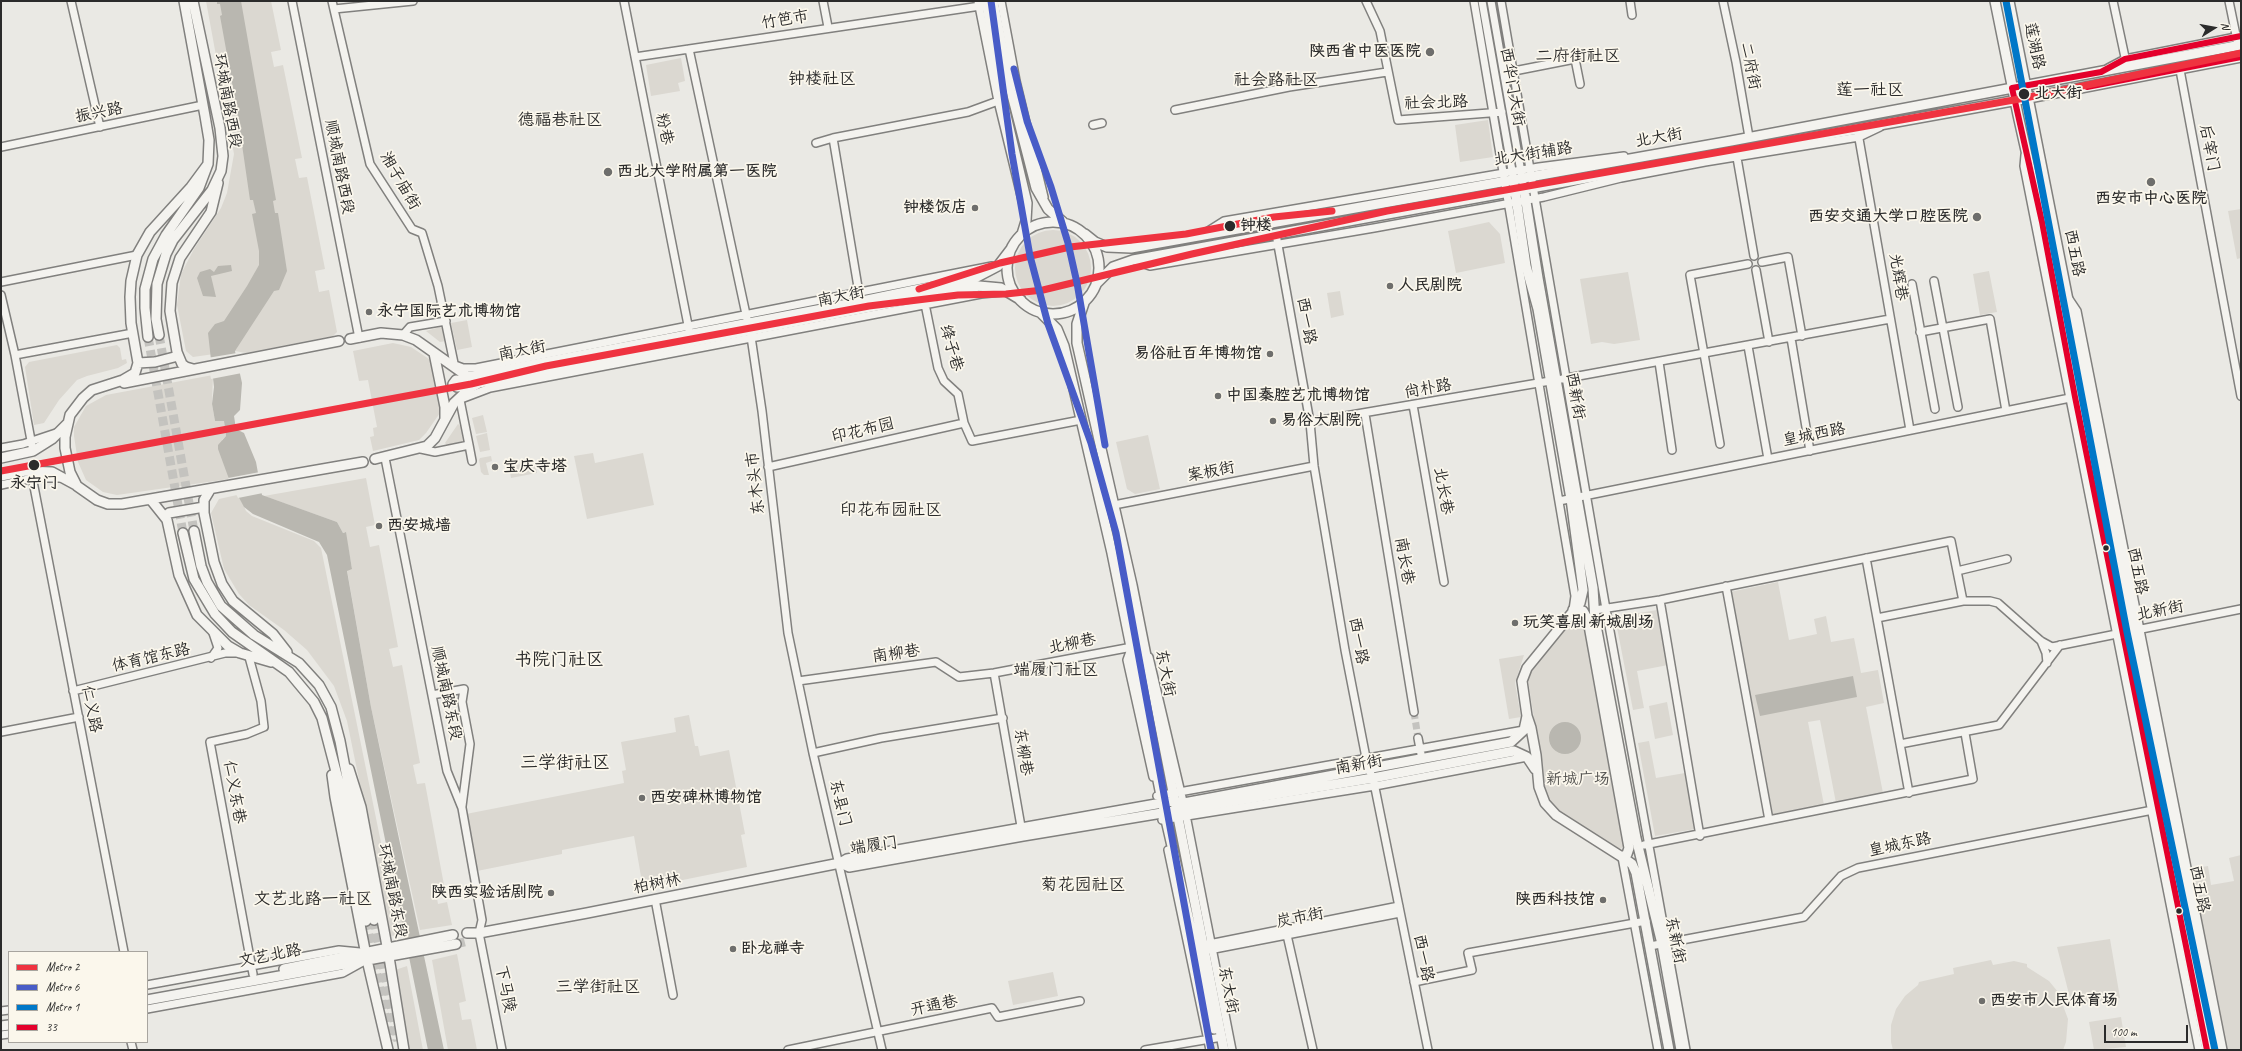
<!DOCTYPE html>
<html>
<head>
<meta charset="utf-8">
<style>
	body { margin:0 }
	#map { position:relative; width:2242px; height:1051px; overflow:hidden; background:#eae9e4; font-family:Caveat,sans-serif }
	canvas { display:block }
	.frame { position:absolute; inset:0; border:2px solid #2b2b2b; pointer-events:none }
	.legend { position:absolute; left:8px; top:951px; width:140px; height:92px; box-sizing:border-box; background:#fbf7ec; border:1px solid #a8a59f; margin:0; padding:5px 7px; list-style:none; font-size:12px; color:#2b2b2b }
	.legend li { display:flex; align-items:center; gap:8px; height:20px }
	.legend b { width:20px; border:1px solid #a8a59f }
	.north { position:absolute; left:2194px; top:8px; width:40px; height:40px; -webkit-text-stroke:3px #fbf7ec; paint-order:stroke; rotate:79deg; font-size:11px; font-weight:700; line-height:16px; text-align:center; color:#2b2b2b }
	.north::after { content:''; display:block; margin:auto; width:14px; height:18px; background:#2b2b2b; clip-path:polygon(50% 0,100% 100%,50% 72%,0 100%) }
	.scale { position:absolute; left:2104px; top:1025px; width:84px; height:18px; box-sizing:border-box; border:2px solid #2b2b2b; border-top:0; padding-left:5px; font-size:12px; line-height:14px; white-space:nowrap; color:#2b2b2b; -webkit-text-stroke:3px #fbf7ec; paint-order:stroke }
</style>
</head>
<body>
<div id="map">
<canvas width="2242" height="1051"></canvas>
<div class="frame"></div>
<ul class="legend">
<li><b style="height:5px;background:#ef3340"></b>Metro 2</li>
<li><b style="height:5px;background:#485cc7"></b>Metro 6</li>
<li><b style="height:5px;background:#0077c8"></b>Metro 1</li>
<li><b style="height:5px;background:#e4002b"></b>33</li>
</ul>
<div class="north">N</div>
<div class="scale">100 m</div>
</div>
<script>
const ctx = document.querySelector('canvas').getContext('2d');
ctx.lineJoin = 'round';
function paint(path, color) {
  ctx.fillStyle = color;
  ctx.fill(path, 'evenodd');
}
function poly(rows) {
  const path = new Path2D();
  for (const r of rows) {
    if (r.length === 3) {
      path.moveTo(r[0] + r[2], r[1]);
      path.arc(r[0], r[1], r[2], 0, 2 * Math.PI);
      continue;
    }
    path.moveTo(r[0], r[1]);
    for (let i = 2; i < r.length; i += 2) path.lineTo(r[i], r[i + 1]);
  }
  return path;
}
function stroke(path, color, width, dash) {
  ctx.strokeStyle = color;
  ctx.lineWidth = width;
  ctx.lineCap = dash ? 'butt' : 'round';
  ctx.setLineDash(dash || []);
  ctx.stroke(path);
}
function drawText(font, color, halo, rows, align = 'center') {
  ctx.font = font + ' Caveat,"LXGW WenKai TC",sans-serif';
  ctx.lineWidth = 3.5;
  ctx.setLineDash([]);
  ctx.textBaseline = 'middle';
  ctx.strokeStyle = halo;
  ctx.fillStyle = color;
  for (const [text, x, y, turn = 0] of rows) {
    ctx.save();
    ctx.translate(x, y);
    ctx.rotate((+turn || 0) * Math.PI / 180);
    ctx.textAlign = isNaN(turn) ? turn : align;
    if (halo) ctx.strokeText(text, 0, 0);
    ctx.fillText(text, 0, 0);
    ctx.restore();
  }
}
const green = poly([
	[206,1,271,1,281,50,271,52,274,67,283,65,302,158,295,159,299,178,307,177,325,269,315,271,319,292,329,290,337,332,333,336,246,353,235,351,193,357,186,351,177,305,181,274,194,249,221,208,227,193,234,154],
	[681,58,685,81,678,83,680,91,651,96,646,65],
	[1488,120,1493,157,1460,162,1455,125],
	[2241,209,2241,258,2237,259,2228,211],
	[1489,222,1500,234,1505,263,1456,273,1448,231],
	[1053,268,38],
	[1989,271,1997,312,1980,315,1973,274],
	[1628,272,1640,340,1614,344,1602,342,1591,344,1580,279],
	[1340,291,1344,315,1331,318,1327,293],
	[467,320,472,347,457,350,451,323],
	[440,327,444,329,446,341,440,342,426,331],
	[393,343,411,347,432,361,442,410,426,433,419,440,373,451,370,437,374,436,373,428,377,427,368,380,359,381,353,351],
	[117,345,120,348,122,360,126,359,127,363,118,368,87,376,77,380,59,400,44,423,34,425,25,367,29,362],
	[213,375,212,404,215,421,224,421,226,436,222,440,229,479,117,495,103,492,86,480,78,462,74,436,74,427,86,406,106,395],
	[483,415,487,432,476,434,472,418],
	[458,424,461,426,463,441,447,445,445,443],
	[487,433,490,450,480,452,476,436],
	[1148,435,1160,489,1135,494,1127,489,1116,442],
	[593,453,595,463,643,453,654,505,587,519,574,456],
	[491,456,492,461,486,463,489,475,484,475,481,472,479,460,480,458],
	[535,462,537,473,511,478,509,466],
	[366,478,375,525,366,527,370,547,379,545,398,647,389,649,393,667,402,665,420,763,413,765,417,784,425,783,444,885,435,887,438,904,447,902,452,925,420,930,371,707,347,570,352,568,345,532,343,533,337,522,264,496],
	[237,495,240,497,246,511,252,516,314,541,321,548,388,877,399,918,402,918,407,933,391,936,347,721,334,686,307,650,284,630,249,605,239,594,224,569,211,513,219,499],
	[1778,582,1789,640,1817,634,1814,619,1826,616,1831,642,1854,638,1861,673,1878,670,1884,703,1866,707,1883,793,1836,803,1820,720,1808,722,1824,805,1773,815,1730,592],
	[1657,610,1668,665,1637,671,1644,708,1633,710,1615,617],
	[1576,612,1582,612,1626,845,1620,849,1556,810,1548,799,1545,790,1528,680,1531,672],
	[1524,655,1515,683,1521,717,1509,719,1499,659],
	[1667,702,1673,735,1655,739,1649,706],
	[689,715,695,746,698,746,700,756,729,750,745,834,741,835,747,867,643,888,634,836,562,850,562,854,477,871,466,814,624,783,622,771,626,770,621,742,676,732,674,718],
	[1649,741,1656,778,1685,773,1695,829,1655,836,1638,743],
	[2241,855,2241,1050,2226,1050,2190,869,2208,866,2211,885,2234,881,2229,858],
	[2110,939,2120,998,2072,1006,2057,947],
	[457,954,466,1001,459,1003,462,1020,471,1019,477,1050,448,1050,432,960],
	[1991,960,1993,965,2014,961,2027,964,2027,967,2049,981,2058,992,2068,1019,2066,1042,2063,1050,1893,1050,1891,1042,1891,1025,1896,1009,1905,996,1918,985,1919,982,1954,974,1953,968],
	[407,966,423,1050,405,1050,389,972],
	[1053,972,1058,996,1013,1005,1008,981],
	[2121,1017,2126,1047,2094,1050,2089,1022]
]);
const water = poly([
	[217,1,241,1,276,200,273,201,275,213,278,213,287,271,279,290,274,291,235,351,242,383,240,410,234,416,236,429,244,433,256,462,262,495,337,522,343,533,346,532,352,569,347,571,371,707,444,1050,428,1050,327,555,319,542,253,514,244,507,229,479,218,449,218,445,226,436,224,421,215,421,212,404,214,387,208,333,215,324,224,321,247,286,259,265,259,251,252,214,256,213,253,200,250,200,237,110,220,16,222,15,220,4,217,4],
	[231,265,232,271,211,276,216,297,203,296,197,278,200,272,210,269,214,272,218,266],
	[1853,676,1857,697,1760,716,1755,695],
	[1565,738,16]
]);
const pier = poly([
	[237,353,242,373,211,379,207,358],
	[260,472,263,493,238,498,228,478]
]);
const minorTunnel = poly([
	[1414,712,1418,738]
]);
const majorTunnel = poly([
	[159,335,194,531],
	[148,337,183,533],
	[374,920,398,1041],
	[366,921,390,1041],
	[456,944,468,941]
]);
const minor = poly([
	[71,1,100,127],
	[292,1,359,338],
	[332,1,370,164,412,229,422,233,438,286,455,368],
	[624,1,689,330],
	[823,1,828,27],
	[978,1,998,101,1024,208],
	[1001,1,1016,81,1044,197],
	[1366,1,1380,31,1398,120,1502,112],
	[1474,1,1575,596,1573,610],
	[1482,1,1513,176],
	[1491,1,1524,189],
	[1501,1,1606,609,1686,1050],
	[1630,1,1632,15],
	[1723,1,1736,62,1749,137],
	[2113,1,2126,62],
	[2229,1,2237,40],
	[334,9,413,1],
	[689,49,747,319],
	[635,57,987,5],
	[2108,68,2125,59,2241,36],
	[2180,70,2241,396],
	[1514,71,1575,59,1580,84],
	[1175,110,1289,87,1387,72],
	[1093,125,1102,123],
	[1858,133,1910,430],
	[833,138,859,293,861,297],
	[816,143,833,138,968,112,998,101,1002,104],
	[1,147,203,105],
	[1736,152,1754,256],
	[2025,155,2024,166,2199,1050],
	[1205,233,1224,221,1539,167,1624,156],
	[1276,234,1310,422,1314,466,1345,650,1368,768,1373,778,1428,1050],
	[1133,260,1150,266,1374,228,1544,197,1621,178,1705,162,1859,137,1880,127],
	[1762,262,1788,257,1802,336],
	[1756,270,1769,342],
	[1934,281,1958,407],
	[1,282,137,255],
	[1912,284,1935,409],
	[1,295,15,355],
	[2069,299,2077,311,2223,1050],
	[925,304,938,368,944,381,958,394,964,423,972,441,1081,420],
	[750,330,762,411,788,633,813,753,882,1050],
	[1920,332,1990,319,2006,411],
	[403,335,410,327,446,321],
	[1791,338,1810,451],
	[1748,346,1768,459],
	[1659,362,1672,450],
	[455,365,463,368,476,368,992,266],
	[1562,379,1890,319],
	[461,399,490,388,981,294,1002,292],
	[1413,405,1444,582],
	[1365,414,1414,712],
	[1310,422,1550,381],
	[1720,444,1690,275,1748,264],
	[469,445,472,461],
	[1,448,23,444,56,433],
	[421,449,435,452,469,445,460,400,462,396],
	[33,451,15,355,133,333],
	[385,458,447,771,462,808,482,920,479,933,502,1050],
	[768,467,964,423],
	[31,471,124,952],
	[1,485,33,478,60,478],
	[1559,501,2075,397],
	[1114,505,1314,466],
	[1866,558,1909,793],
	[1957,571,2007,559],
	[1726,586,1769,820],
	[1660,600,1700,836],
	[1595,610,1660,600,1951,541,1963,601],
	[1877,618,1963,601,1990,601,1998,603,2041,641,2052,647,2241,609],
	[2041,641,2046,653,2047,663],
	[1131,649,1127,660,1153,777],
	[249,657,261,701,264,727,247,734,210,742,253,974],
	[1149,657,1185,810,1232,1050],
	[211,658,218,648,213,633],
	[994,673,1022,832],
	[798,681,936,662,959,677,994,673,1132,647],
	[73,691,225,653,238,653],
	[432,695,464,689,462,702,470,744,462,806],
	[1,732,79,717],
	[1418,738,1421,754],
	[1900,744,1999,725,2060,645],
	[813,753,881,738,1003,718],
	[1157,796,1524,730],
	[1162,820,1375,786,1527,757],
	[1644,845,1973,779,1965,733],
	[1168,850,1210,1050],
	[1622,857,1658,1050],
	[655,899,673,995],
	[1287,935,1313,1050],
	[1209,944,1399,906],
	[1650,946,1804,917,1841,876,1858,868,2173,806],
	[1209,950,1400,913],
	[1414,982,1472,970,1468,953,1646,921],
	[147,985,339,950,360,952],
	[147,1009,343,973,361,963],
	[1,1011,9,1010],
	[1,1035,9,1034],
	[131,1042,133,1050],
	[788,1050,992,1008,998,1017,1080,1001],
	[1145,1050,1222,1037]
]);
const major = poly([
	[986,1,1004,107,1027,203,1026,221,1022,234],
	[993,1,1011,91,1036,188,1048,209,1063,222],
	[1995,1,2018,115,2042,222,2075,397,2207,1050],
	[2009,1,2216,1050],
	[208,164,191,187,150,232,137,255,131,281,130,297,131,323,138,363,135,373,123,380,92,390,83,398,70,415,65,437,65,448,70,472,77,486,97,500,108,504,122,504,363,462],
	[1514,184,1526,266,1538,309,1571,499,1583,590,1580,603,1527,668,1522,681,1527,716,1531,728,1536,755,1539,787,1545,803,1556,815,1622,857,1632,864,1636,873,1669,1050],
	[1524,189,1538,278,1593,588,1595,620,1636,838,1662,944,1681,1050],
	[1053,268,46],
	[1085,234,1095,242,1107,247,1131,248,1731,141,2241,45],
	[1096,284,1113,267,1133,260,2029,98,2241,57],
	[1084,303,1077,324,1077,343,1132,585,1224,1050],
	[1041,313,1057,329,1064,346,1112,553,1166,820,1214,1029],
	[159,335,156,319,157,284,166,254,173,240,212,190,221,171,223,156,220,128,193,1],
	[148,337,145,308,145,289,153,259,166,235,199,188,208,164,209,140,205,116,184,1],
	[350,339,381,333,403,335,416,340,467,376,473,376,848,304,977,277,998,266,1011,249],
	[434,353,445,407,445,418],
	[138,363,155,362,178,356],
	[193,369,186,367,182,364,177,352,170,311,172,283,180,258,211,212,218,183],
	[124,383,339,341],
	[473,384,457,387,453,384,456,380,465,381,475,378],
	[1,458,33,451,52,439,67,424],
	[375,459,427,446,435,438,454,403,470,388,479,383,979,286,1001,288,1021,300],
	[1,476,25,471,52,472,76,485],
	[210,490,204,500,204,513,214,562,222,584,233,601,273,634,287,652],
	[151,500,167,520,179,575,197,615,228,646,240,653,271,662],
	[165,516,169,513,204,507],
	[194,531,201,566,207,582,221,606,254,635,299,663,319,685,331,707,340,741,374,920],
	[183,533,194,579,215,614,232,632,289,672,314,702,322,718,339,783,366,921],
	[1573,610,1583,611,1588,620,1629,848,1627,854,1622,857],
	[349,769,361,807,389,957,404,1050],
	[332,775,335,797,367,960,388,1050],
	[840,863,849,867,1023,836,1373,778,1514,751,1527,757,1535,769],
	[467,933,479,933,587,913,840,863,847,859,1173,801,1184,803,1511,742,1524,730,1527,716],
	[284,969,453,935],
	[147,1000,456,944],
	[1,1026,9,1025]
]);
const bus1 = poly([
	[2087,87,2241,57],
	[2207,1050,2075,397,2042,222,2012,88,2101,72,2125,59,2241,36]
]);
const metro1 = poly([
	[919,289,1000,263,1070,247,1186,234,1274,217,1332,211],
	[1,471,471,384,546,366,869,306,958,295,1006,294,1043,290,1192,254,1387,211,2025,98,2241,53]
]);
const metro2 = poly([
	[991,1,1012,154,1030,256,1048,324,1091,443,1116,533,1211,1050],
	[1014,69,1027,121,1051,187,1068,243,1077,283,1105,445]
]);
const metro3 = poly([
	[2006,1,2127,632,2215,1050]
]);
const markers = [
	[1430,52,5,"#6e6e6c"],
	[2024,94,6,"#2b2b2b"],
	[608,172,5,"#6e6e6c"],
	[2151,182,5,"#6e6e6c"],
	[975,208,4,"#6e6e6c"],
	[1977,217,5,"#6e6e6c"],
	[1230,226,6,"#2b2b2b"],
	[1390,286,4,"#6e6e6c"],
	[369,312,4,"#6e6e6c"],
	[1270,354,4,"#6e6e6c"],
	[1218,396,4,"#6e6e6c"],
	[1273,421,4,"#6e6e6c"],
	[34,465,6,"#2b2b2b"],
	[495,467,4,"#6e6e6c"],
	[379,526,4,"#6e6e6c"],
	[2106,548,3.5,"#2b2b2b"],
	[1515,623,4,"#6e6e6c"],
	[642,798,4,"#6e6e6c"],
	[551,893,4,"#6e6e6c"],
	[1603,900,4,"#6e6e6c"],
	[2179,911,3.5,"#2b2b2b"],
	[733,949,4,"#6e6e6c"],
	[1982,1001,4,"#6e6e6c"]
];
const streetNames = [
	["竹笆市",785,20,-9],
	["莲湖路",2034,46,78],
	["二府街",1750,66,79],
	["西华门大街",1512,87,80],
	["环城南路西段",227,101,80],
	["社会北路",1436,103,-2],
	["振兴路",99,113,-11],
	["粉巷",664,129,79],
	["北大街",1659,138,-10],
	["后宰门",2209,148,79],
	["北大街辅路",1533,154,-9],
	["顺城南路西段",339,167,79],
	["湘子庙街",400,181,60],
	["西五路",2074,253,79],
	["光辉巷",1898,277,81],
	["南大街",841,297,-11],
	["西一路",1306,321,80],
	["绛子巷",951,348,74],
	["南大街",522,351,-11],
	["尚朴路",1428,389,-10],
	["西新街",1575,396,80],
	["印花布园",863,431,-13],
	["皇城西路",1814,435,-11],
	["案板街",1211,472,-11],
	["东木头市",756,483,-96],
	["北长巷",1443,491,80],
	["南长巷",1404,561,80],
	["西五路",2137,571,79],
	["北新街",2160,611,-11],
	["西一路",1358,641,80],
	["北柳巷",1072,644,-11],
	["南柳巷",896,654,-8],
	["体育馆东路",151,658,-13],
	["东大街",1165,673,79],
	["顺城南路东段",446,693,78],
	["仁义路",91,709,79],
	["东柳巷",1023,752,81],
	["南新街",1359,765,-10],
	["仁义东巷",234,792,80],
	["东县门",840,803,76],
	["皇城东路",1900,845,-12],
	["端履门",874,846,-8],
	["柏树林",657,884,-11],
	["西五路",2199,889,79],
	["环城南路东段",392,891,79],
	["炭市街",1300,918,-11],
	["东新街",1675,940,78],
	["文艺北路",270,956,-11],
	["西一路",1423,958,79],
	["下马陵",505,989,78],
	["东大街",1228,990,79],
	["开通巷",934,1006,-12]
];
const poiNames = [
	["陕西省中医医院",1421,52,"right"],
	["西北大学附属第一医院",617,172],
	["西安市中心医院",2151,199,"center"],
	["钟楼饭店",967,208,"right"],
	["西安交通大学口腔医院",1968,217,"right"],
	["人民剧院",1398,286],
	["永宁国际艺术博物馆",377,312],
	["易俗社百年博物馆",1262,354,"right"],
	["中国秦腔艺术博物馆",1226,396],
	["易俗大剧院",1281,421],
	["宝庆寺塔",503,467],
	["西安城墙",387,526],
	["玩笑喜剧·新城剧场",1523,623],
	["西安碑林博物馆",650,798],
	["陕西实验话剧院",543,893,"right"],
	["陕西科技馆",1595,900,"right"],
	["卧龙禅寺",741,949],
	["西安市人民体育场",1990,1001]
];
const stopNames = [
	["北大街",2034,94],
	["钟楼",1240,226],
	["永宁门",34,484,"center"]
];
const parkNames = [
	["新城广场",1578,780]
];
const neighbourhoodNames = [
	["二府街社区",1578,57],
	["钟楼社区",822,80],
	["社会路社区",1276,81],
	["莲一社区",1870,91],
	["德福巷社区",560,121],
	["印花布园社区",891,511],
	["端履门社区",1056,671],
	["菊花园社区",1083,886],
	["文艺北路一社区",313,900],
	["三学街社区",598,988]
];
const quarterNames = [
	["书院门社区",559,660],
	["三学街社区",565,763]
];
paint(green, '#dbd8d1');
paint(water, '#b9b7b0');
paint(pier, '#eae9e4');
stroke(minorTunnel, '#c4c3bf', 7, [7, 3.5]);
stroke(majorTunnel, '#c4c3bf', 9, [9, 4.5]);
stroke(minor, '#81807e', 10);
stroke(major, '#81807e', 12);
stroke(minor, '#f4f3ef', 7);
stroke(major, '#f4f3ef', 9);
stroke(bus1, '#e4002b', 6);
stroke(metro1, '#ef3340', 7);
stroke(metro2, '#485cc7', 7);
stroke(metro3, '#0077c8', 7);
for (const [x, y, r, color] of markers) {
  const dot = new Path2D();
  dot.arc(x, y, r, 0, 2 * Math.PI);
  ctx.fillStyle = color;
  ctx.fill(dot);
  stroke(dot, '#fbf7ec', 1.5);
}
drawText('16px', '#2b2b2b', '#fbf7ec', streetNames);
drawText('bold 16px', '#2b2b2b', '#fbf7ec', poiNames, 'left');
drawText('bold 16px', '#2b2b2b', '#fbf7ec', stopNames, 'left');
drawText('16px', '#545351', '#fbf7ec', parkNames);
drawText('17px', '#2b2b2b', '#fbf7ec', neighbourhoodNames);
drawText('18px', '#2b2b2b', '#fbf7ec', quarterNames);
</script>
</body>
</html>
